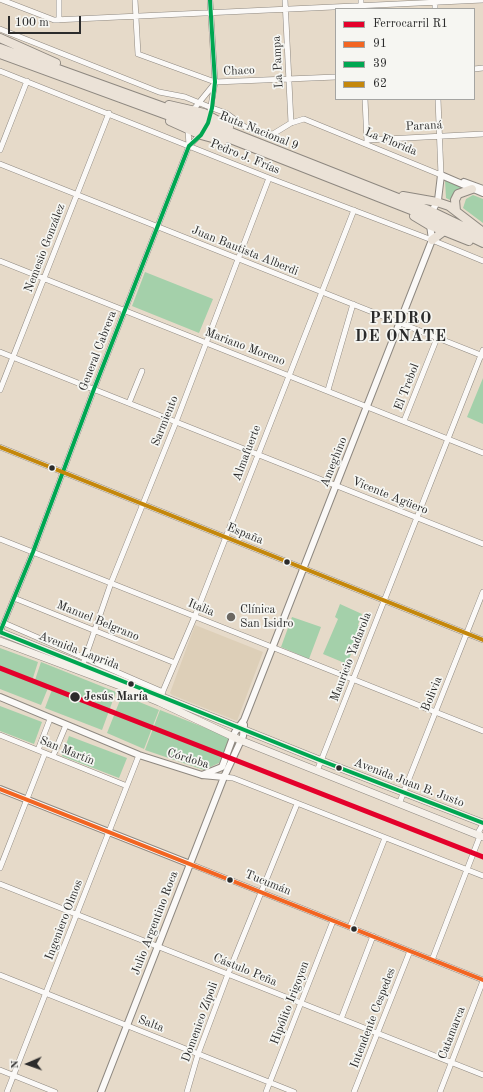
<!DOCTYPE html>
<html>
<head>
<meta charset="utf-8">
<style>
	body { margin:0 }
	#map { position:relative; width:483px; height:1092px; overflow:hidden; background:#e6dac9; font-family:"Old Standard TT",serif }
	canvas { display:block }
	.legend { position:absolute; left:335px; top:8px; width:140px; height:92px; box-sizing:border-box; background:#f6f6f2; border:1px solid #a5a5a2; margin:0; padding:5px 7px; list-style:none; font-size:12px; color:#2b2b2b }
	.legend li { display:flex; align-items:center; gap:8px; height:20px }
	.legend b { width:20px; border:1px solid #a5a5a2 }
	.north { position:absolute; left:8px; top:1044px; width:40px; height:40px; -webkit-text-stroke:3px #f6f6f2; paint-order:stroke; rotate:268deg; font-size:11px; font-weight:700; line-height:16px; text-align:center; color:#2b2b2b }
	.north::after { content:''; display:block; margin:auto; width:14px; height:18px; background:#2b2b2b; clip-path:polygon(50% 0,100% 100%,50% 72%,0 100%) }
	.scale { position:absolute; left:8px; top:16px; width:73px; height:18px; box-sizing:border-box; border:2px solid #2b2b2b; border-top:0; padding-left:5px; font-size:12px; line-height:14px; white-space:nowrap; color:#2b2b2b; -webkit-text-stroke:3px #f6f6f2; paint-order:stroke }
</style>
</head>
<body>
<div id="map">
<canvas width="483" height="1092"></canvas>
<ul class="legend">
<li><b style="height:5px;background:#e4002b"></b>Ferrocarril R1</li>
<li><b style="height:5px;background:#f26522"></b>91</li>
<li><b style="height:5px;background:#00a651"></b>39</li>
<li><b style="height:5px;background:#c4870b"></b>62</li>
</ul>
<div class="north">N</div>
<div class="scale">100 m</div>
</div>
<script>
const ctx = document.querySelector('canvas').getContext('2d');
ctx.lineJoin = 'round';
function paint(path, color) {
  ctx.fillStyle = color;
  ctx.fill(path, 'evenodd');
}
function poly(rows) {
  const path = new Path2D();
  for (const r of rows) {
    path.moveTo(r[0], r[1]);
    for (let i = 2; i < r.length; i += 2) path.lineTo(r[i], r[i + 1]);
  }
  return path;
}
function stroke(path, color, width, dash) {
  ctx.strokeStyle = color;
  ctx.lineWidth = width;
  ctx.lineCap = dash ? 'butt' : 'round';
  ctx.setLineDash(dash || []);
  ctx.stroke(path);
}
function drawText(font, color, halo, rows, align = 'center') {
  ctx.font = font + ' "Old Standard TT",serif';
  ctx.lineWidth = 3.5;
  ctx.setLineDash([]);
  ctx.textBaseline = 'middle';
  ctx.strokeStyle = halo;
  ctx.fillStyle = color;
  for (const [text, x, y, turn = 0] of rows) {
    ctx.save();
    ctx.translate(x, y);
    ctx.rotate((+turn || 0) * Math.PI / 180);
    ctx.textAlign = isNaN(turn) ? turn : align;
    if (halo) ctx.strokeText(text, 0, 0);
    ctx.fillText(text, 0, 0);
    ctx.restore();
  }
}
const built = poly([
	[195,625,263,652,237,721,172,695,170,693]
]);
const green = poly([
	[445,180,463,186,452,201,446,198],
	[473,195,483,199,483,223,463,208,466,199],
	[145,272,213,299,199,333,132,306],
	[483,378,483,424,467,417],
	[340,604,362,614,358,625,362,627,347,664,323,654,338,619,335,617],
	[292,617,321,627,309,659,281,647],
	[0,648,38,662,32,681,48,688,41,705,0,689],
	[41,662,116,692,102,730,45,708,53,687,35,680],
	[122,695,159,710,144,749,107,733],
	[0,706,42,722,34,744,0,731],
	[160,710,231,738,219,763,204,770,145,750],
	[69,736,127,758,119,778,62,756]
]);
const minor = poly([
	[2,0,54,20,483,0],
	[59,0,59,20],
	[135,0,138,54,215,82,336,77],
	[285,0,291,123],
	[361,0,361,9],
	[435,0,435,9],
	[0,29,159,92,185,97,212,108,226,113,245,127,261,133,273,134,291,123,304,119,441,175,438,99],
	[474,69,483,68],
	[0,71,269,178,432,240,483,261],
	[365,99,367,142],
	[193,110,215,83],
	[209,118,215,82,210,0],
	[188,129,189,146],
	[367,140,483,134],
	[0,150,27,81],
	[0,164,483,356],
	[0,261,483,453],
	[0,352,483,544],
	[0,390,109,113],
	[328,390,353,304],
	[129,403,142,371],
	[404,421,437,338],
	[0,447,483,640],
	[0,539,483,731],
	[14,598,175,663],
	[4,623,163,692],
	[0,632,33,552,94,389,189,146,201,134],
	[82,667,111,583,176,422,269,178],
	[160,698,195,616,354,210],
	[0,735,127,786],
	[38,750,50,719],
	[53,756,66,725],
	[317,771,483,350],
	[224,777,233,778,483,876],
	[399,804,483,592],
	[190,864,483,980],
	[0,868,45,753],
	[0,884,483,1075],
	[350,927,385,838],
	[432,960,480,836,479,831,483,824],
	[0,975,294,1092],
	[341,1019,373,936],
	[0,1070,55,1092],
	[7,1092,139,755],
	[187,1092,198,1054,228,974,297,804],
	[266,1092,333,921],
	[354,1092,410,951],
	[440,1092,483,981]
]);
const tertiary = poly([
	[441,175,483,193],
	[464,182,483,189],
	[0,697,139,755,202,775,224,777],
	[202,775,222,767,235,732,244,720,432,240,429,217,438,200,441,175],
	[0,789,190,864],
	[101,1092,224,777,243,736,244,725]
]);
const secondary = poly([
	[0,632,322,761,483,823],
	[0,641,123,687,159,702,240,740,483,837]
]);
const trunk = poly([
	[0,38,56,63],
	[0,48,208,123,431,211,483,236],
	[0,54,205,129,429,217,483,243],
	[169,105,204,113,229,127],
	[170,121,201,135,223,141],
	[403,196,437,202,449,206,483,232],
	[456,211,455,200,458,194,472,189],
	[414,216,429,225,469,241],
	[432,240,444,231]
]);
const bus1 = poly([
	[0,789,483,980]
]);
const bus2 = poly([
	[210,0,215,82,212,108,208,123,201,135,189,146,94,389,33,552,0,632,322,761,483,823]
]);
const bus3 = poly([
	[0,447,483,640]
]);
const rail1 = poly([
	[0,668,483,857]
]);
const markers = [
	[52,468,3.5,"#2b2b2b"],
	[287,562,3.5,"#2b2b2b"],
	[231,617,5,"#6c6862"],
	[131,684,3.5,"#2b2b2b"],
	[75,697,5.5,"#2b2b2b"],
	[339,768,3.5,"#2b2b2b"],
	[230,880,3.5,"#2b2b2b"],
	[354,929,3.5,"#2b2b2b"]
];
const streetNames = [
	["La Pampa",278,62,-93],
	["Chaco",239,71,-2],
	["Paraná",424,126,-3],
	["Ruta Nacional 9",259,131,22],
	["La Florida",391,142,22],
	["Pedro J. Frías",245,157,22],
	["Nemesio González",45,248,-69],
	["Juan Bautista Alberdi",245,251,22],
	["Mariano Moreno",245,347,21],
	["General Cabrera",98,351,-69],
	["El Trebol",407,387,-69],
	["Sarmiento",165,421,-68],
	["Almafuerte",247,453,-69],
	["Ameghino",334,462,-68],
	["Vicente Agüero",390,496,22],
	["España",245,534,22],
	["Italia",201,608,22],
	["Manuel Belgrano",98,621,22],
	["Avenida Laprida",79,651,21],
	["Mauricio Yadarola",351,657,-69],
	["Bolivia",432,694,-68],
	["San Martín",67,751,22],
	["Córdoba",188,759,17],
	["Avenida Juan B. Justo",409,783,21],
	["Tucumán",268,883,22],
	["Ingeniero Olmos",64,920,-69],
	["Julio Argentino Roca",155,923,-69],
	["Cástulo Peña",245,970,22],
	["Hipólito Irigoyen",290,1003,-69],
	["Intendente Cespedes",373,1018,-69],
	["Domenico Zípoli",200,1022,-70],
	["Salta",151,1024,21],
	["Catamarca",452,1033,-69]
];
const poiNames = [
	["Clínica",240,610],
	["San Isidro",240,624]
];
const stopNames = [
	["Jesús María",84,697]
];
const districtNames = [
	["PEDRO",401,319],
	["DE ONATE",401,337]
];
paint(built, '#ddcfb8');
paint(green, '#a4d0aa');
stroke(minor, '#8e8880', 6);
stroke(tertiary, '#8e8880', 8);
stroke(secondary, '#8e8880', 8);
stroke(trunk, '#8e8880', 10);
stroke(minor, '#fbf9f7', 5);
stroke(tertiary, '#fbf9f7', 6);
stroke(secondary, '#f5f0e9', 7);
stroke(trunk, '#ebe2d7', 8);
stroke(bus1, '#f26522', 4);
stroke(bus2, '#00a651', 4);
stroke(bus3, '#c4870b', 4);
stroke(rail1, '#e4002b', 5);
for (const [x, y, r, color] of markers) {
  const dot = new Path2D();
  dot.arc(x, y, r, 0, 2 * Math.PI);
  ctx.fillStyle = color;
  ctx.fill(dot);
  stroke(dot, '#f6f6f2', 1.5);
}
drawText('12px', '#2b2b2b', '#f6f6f2', streetNames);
drawText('12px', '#2b2b2b', '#f6f6f2', poiNames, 'left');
drawText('bold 12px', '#2b2b2b', '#f6f6f2', stopNames, 'left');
ctx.letterSpacing = '1px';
drawText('bold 16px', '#2b2b2b', '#f6f6f2', districtNames);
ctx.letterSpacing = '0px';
</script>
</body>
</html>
